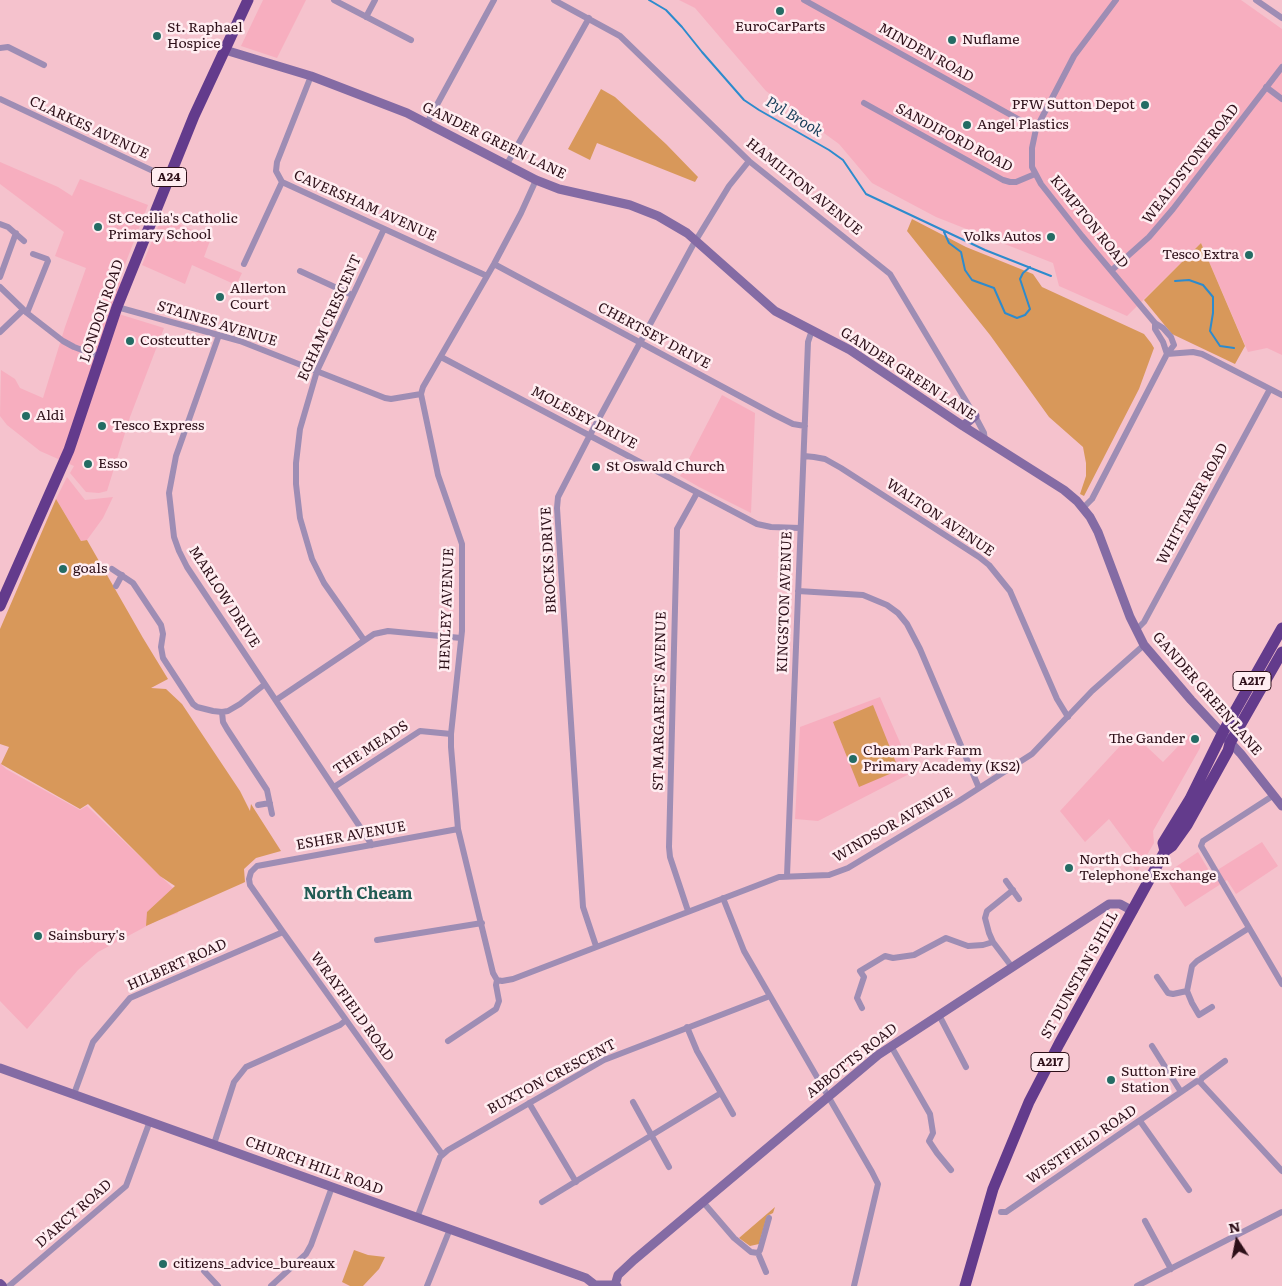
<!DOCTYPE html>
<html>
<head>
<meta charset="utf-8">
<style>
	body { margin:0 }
	#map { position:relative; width:1282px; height:1286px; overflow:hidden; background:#f5c2cd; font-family:Literata,serif }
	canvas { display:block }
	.north { position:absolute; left:1212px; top:1216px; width:50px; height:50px; -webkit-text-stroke:4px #ffedf1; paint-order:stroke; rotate:349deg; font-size:14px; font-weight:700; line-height:20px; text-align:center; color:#2d0f18 }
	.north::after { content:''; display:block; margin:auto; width:18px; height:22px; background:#2d0f18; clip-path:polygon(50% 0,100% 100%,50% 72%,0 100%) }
</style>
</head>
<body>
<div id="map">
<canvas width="1282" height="1286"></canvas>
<div class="north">N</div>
</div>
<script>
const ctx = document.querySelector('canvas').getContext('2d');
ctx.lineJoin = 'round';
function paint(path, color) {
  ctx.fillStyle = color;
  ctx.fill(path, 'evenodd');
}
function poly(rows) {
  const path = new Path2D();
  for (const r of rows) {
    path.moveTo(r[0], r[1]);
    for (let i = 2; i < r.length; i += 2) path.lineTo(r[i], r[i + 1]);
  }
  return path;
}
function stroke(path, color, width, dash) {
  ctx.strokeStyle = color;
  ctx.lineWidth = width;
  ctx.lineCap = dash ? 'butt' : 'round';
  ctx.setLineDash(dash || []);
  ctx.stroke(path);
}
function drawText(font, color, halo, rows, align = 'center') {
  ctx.font = font + ' Literata,serif';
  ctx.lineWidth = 5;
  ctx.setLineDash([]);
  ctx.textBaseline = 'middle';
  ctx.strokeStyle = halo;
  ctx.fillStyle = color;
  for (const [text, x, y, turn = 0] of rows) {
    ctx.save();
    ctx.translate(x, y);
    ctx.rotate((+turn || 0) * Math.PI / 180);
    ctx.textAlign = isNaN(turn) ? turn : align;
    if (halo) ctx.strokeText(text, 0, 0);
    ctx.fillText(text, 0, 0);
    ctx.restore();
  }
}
const built = poly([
	[263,0,306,0,277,58,241,46],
	[679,0,1241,0,1282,29,1282,355,1267,348,1248,352,1201,243,1127,316,1059,286,1053,263,936,217,872,183,839,144,766,91,695,8],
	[0,162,58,187,72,196,80,179,148,205,119,280,121,283,109,311,164,328,130,417,107,491,99,493,86,492,70,473,74,466,40,451,7,425,0,416,1,370,15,379,20,388,43,398,65,327,86,268,55,256,64,232,0,184],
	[162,217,211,238,204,257,242,273,236,285,192,265,185,284,142,265],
	[722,395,755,413,751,513,699,487,680,476],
	[67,477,85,500,113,497,103,518,87,540,81,541,56,499],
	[880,697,913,772,818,821,795,819,800,727],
	[1132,733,1163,762,1191,733,1201,735,1200,748,1153,831,1154,843,1137,872,1128,860,1135,854,1109,819,1085,842,1060,811],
	[0,763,6,769,80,810,87,806,173,888,178,913,158,920,98,952,78,970,27,1029,0,1001],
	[1262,842,1278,866,1236,894,1227,880,1185,907,1166,878,1171,870,1198,852,1211,874]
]);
const green = poly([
	[601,89,615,97,666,144,698,177,695,182,597,143,590,160,568,149],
	[912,219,966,247,1033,274,1042,287,1144,334,1151,343,1154,348,1139,389,1084,496,1080,494,1086,476,1086,463,1083,447,1049,417,990,335,907,231],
	[1201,243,1245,346,1235,364,1172,334,1144,300],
	[56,499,81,541,87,540,143,638,168,679,151,688,166,689,182,704,240,791,250,811,251,804,281,851,256,858,244,869,245,882,243,883,146,926,147,912,175,886,160,876,88,804,80,809,1,764,9,747,0,744,0,629],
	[873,705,899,770,859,787,833,722],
	[775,1207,773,1213,767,1216,759,1244,750,1246,739,1238],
	[354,1250,368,1255,385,1257,379,1269,363,1286,350,1286,342,1282]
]);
const stream = poly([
	[649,0,666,10,682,27,702,52,744,100,759,110,829,150,843,160,866,194,985,250,1051,276],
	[944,232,949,243,961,252,965,270,972,280,994,288,1005,313,1017,318,1025,315,1030,309,1020,279,1023,273,1030,267],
	[1175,281,1189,280,1203,285,1213,297,1213,313,1210,331,1220,346,1234,348]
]);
const street = poly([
	[334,0,411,40],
	[554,0,620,36,749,161,890,274,975,416,984,433,985,441],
	[804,0,1036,129],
	[1256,0,1282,18],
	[366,17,375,0],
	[0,48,8,47,44,65],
	[311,76,277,162,276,171,282,182,487,276],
	[1266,87,1282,99],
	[0,99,168,178],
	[864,103,1003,180,1010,182,1016,182,1035,174],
	[427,123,494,0],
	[507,164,589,18],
	[0,224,8,227,24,241],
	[244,264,282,182],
	[494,264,775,415,793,424,805,426],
	[1112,270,1149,237,1173,209,1282,67],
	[300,271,352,295],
	[0,277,16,233],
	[0,287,27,313,63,341,74,347,101,357],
	[117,307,240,341,385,398,391,399,421,394],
	[27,313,48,261,47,259,33,254],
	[1155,323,1155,329,1163,342,1167,354],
	[0,332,23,310],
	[219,335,176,456,169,493,174,537,179,551,187,567,372,845],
	[1167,354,1193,352,1202,354,1282,395],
	[441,357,757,524,771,527,800,528],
	[804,456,814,457,825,459,841,468,979,557,989,565,1010,591,1057,699,1068,717],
	[1083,508,1092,499,1167,354,1174,345,1171,337,1163,328,1155,323,1082,236,1041,184,1032,167,1032,148,1036,129,1074,56,1116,0],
	[112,569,133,583,161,625,163,634,161,647,163,658,193,704,197,707,213,711,222,712,228,711,240,704,265,684],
	[116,586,122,575],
	[798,591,863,595,887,605,898,613,907,624,920,649,979,788],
	[1136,630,1144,622,1270,389],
	[364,640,324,583,312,559,300,518,296,484,296,463,300,429,317,371,384,229],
	[276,700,374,634,388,631,461,638],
	[222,712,223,722,227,729,267,790,272,814],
	[334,787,420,731,451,734],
	[1274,795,1203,841,1201,846,1282,984],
	[258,805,270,803],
	[787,876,808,342,812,330],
	[1006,881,1019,899],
	[723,898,744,951,872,1172,878,1184,854,1286],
	[688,911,670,857,669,847,677,529,697,493],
	[377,940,482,923],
	[596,946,583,907,557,508,558,497,590,435,693,245,729,186,749,161],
	[1012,967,993,942,989,933,985,918,987,911,1013,890],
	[1157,977,1168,993,1173,994,1187,991],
	[497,980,493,973,458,829,451,747,451,734,462,631,462,544,438,475,421,394,423,387,494,264,521,213,536,180],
	[497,980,502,981,513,979,779,877,829,875,848,868,959,801,1032,754,1092,691,1144,645],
	[1212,1007,1199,1015,1192,1003,1187,991,1192,966,1197,961,1249,928],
	[862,1008,857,998,864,977,860,971,885,956,893,958,914,955,946,938,968,946,983,945,993,942],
	[939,1015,966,1067],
	[687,1027,697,1051,733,1114],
	[448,1041,496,1009,499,1001,496,985,497,980],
	[891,1046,930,1114,933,1133,929,1141,937,1153,951,1170],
	[1152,1046,1181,1092],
	[1200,1082,1282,1171],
	[74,1094,93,1042,130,998,283,932],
	[633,1102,669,1167],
	[529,1103,576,1182],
	[1140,1121,1189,1190],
	[214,1144,234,1082,246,1067,340,1025,346,1020],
	[442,1154,283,932,250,885,249,879,251,872,257,866,458,829],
	[542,1202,721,1093],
	[703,1202,734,1238,751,1252,758,1253,760,1250,769,1218],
	[1001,1212,1006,1212,1197,1081,1200,1082,1202,1078,1225,1061],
	[417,1218,440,1157,448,1150,604,1060,770,996],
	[1145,1221,1171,1269],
	[758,1253,766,1272],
	[204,1271,218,1286],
	[9,1286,126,1186,150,1121],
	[271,1286,306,1254,311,1245,332,1187],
	[427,1286,450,1229],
	[1137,1286,1282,1212]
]);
const secondary = poly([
	[225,50,311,76,407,113,536,180,559,189,630,205,658,216,687,233,775,311,850,350,963,426,1064,490,1077,501,1090,517,1098,532,1130,617,1144,645,1191,700,1241,754,1282,806],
	[963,426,975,416],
	[0,1068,586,1278,595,1285,615,1285,617,1286],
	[615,1285,618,1275,634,1260,878,1055,1109,904,1120,904,1133,911]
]);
const primary = poly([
	[0,1284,2,1286]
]);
const highway = poly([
	[0,606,69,450,117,307,194,116,248,0],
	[1165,851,1163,843,1190,799,1222,734,1282,628],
	[965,1286,993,1189,1029,1102,1059,1044,1165,851,1172,846,1187,825,1228,751,1230,743,1282,652]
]);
const markers = [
	[780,11,5,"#246c64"],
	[157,36,5,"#246c64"],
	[952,40,5,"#246c64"],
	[1145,105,5,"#246c64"],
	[967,125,5,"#246c64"],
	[98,227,5,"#246c64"],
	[1051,237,5,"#246c64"],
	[1249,255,5,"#246c64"],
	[220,297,5,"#246c64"],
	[130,341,5,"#246c64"],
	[26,416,5,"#246c64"],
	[102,426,5,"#246c64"],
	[88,464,5,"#246c64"],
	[596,467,5,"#246c64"],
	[63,569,5,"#246c64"],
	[1195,739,5,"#246c64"],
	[853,759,5,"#246c64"],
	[1069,868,5,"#246c64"],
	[38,936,5,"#246c64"],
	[1111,1080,5,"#246c64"],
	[163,1264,5,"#246c64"]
];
const shields = [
	[169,177,35],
	[1252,681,38],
	[1050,1062,38]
];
const shieldNames = [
	["A24",169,177],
	["A217",1252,681],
	["A217",1050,1062]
];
const poiNames = [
	["EuroCarParts",780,27,"center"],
	["St. Raphael",167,28],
	["Hospice",167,44],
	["Nuflame",962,40],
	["PFW Sutton Depot",1135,105,"right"],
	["Angel Plastics",977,125],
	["St Cecilia's Catholic",108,219],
	["Primary School",108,235],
	["Volks Autos",1041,237,"right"],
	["Tesco Extra",1239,255,"right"],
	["Allerton",230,289],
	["Court",230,305],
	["Costcutter",140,341],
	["Aldi",36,416],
	["Tesco Express",112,426],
	["Esso",98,464],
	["St Oswald Church",606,467],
	["goals",73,569],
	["The Gander",1185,739,"right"],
	["Cheam Park Farm",863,751],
	["Primary Academy (KS2)",863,767],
	["North Cheam",1079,860],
	["Telephone Exchange",1079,876],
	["Sainsbury's",48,936],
	["Sutton Fire",1121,1072],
	["Station",1121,1088],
	["citizens_advice_bureaux",173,1264]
];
const streetNames = [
	["MINDEN ROAD",926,53,29],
	["CLARKES AVENUE",89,128,25],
	["SANDIFORD ROAD",954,138,28],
	["GANDER GREEN LANE",494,141,26],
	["WEALDSTONE ROAD",1191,164,-52],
	["HAMILTON AVENUE",804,187,39],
	["CAVERSHAM AVENUE",365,206,24],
	["KIMPTON ROAD",1089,222,51],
	["LONDON ROAD",102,311,-71],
	["EGHAM CRESCENT",330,318,-66],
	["STAINES AVENUE",217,324,17],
	["CHERTSEY DRIVE",654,336,28],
	["GANDER GREEN LANE",908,374,33],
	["MOLESEY DRIVE",584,418,28],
	["WHITTAKER ROAD",1193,504,-62],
	["WALTON AVENUE",940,518,34],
	["BROCKS DRIVE",549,560,-93],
	["MARLOW DRIVE",224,597,57],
	["KINGSTON AVENUE",785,602,-88],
	["HENLEY AVENUE",447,609,-88],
	["GANDER GREEN LANE",1207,694,49],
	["ST MARGARET'S AVENUE",660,701,-89],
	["THE MEADS",371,748,-33],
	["WINDSOR AVENUE",893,825,-30],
	["ESHER AVENUE",351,836,-10],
	["HILBERT ROAD",177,965,-24],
	["ST DUNSTAN'S HILL",1080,975,-61],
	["WRAYFIELD ROAD",352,1007,54],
	["ABBOTTS ROAD",852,1061,-38],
	["BUXTON CRESCENT",552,1077,-28],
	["WESTFIELD ROAD",1082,1145,-34],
	["CHURCH HILL ROAD",314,1166,20],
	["D'ARCY ROAD",74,1214,-41]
];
const waterNames = [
	["Pyl Brook",794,117,31]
];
const quarterNames = [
	["North Cheam",358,894]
];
paint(built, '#f7aebf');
paint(green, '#d8985a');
stroke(stream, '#2d8bcd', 2);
stroke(street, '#9e8db4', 6);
stroke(secondary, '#846ba4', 9);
stroke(primary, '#725297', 10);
stroke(highway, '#633b8c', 11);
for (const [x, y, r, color] of markers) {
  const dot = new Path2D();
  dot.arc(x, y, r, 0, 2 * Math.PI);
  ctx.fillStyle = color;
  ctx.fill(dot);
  stroke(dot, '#ffedf1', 2);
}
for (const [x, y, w] of shields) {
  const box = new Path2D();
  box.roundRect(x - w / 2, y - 9.5, w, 19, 4);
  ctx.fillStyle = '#ffedf1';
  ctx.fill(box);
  stroke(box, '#2d0f18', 1);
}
drawText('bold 12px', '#2d0f18', null, shieldNames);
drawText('14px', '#2d0f18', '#ffedf1', poiNames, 'left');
drawText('14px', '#2d0f18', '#ffedf1', streetNames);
drawText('italic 15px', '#1c415d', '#ffedf1', waterNames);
drawText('bold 16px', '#225b54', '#ffedf1', quarterNames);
</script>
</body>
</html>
